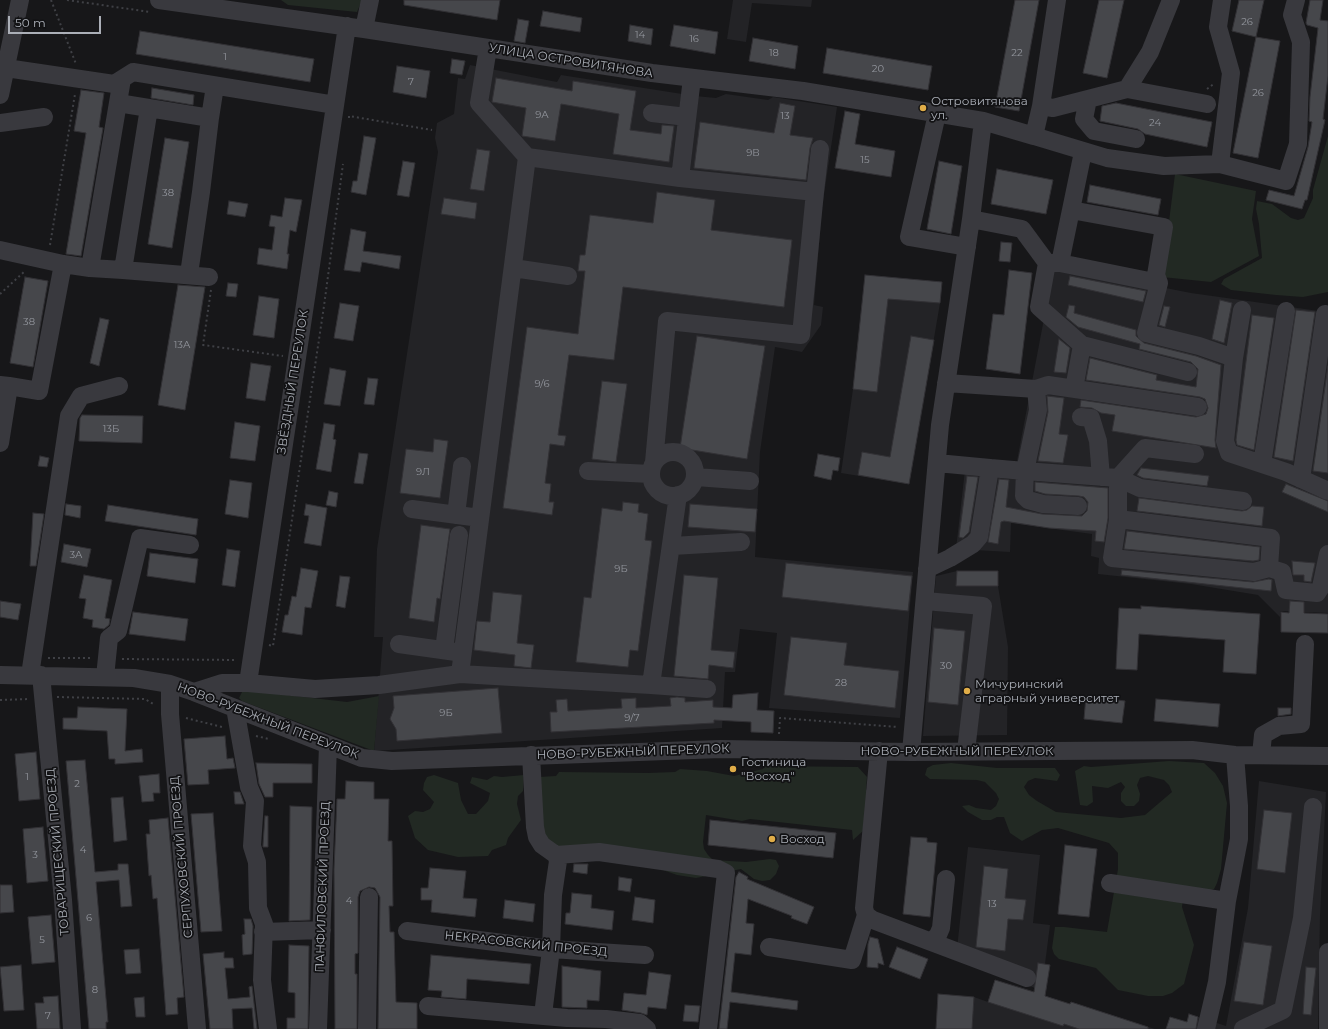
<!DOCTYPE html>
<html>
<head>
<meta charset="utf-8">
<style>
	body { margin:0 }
	#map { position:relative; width:1328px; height:1029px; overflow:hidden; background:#171719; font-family:Montserrat,sans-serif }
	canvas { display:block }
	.scale { position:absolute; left:8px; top:16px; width:93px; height:18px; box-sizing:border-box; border:2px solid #abafb7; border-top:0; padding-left:5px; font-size:12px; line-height:14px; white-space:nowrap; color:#abafb7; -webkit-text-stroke:3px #121214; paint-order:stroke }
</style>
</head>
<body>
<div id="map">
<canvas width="1328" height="1029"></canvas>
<div class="scale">50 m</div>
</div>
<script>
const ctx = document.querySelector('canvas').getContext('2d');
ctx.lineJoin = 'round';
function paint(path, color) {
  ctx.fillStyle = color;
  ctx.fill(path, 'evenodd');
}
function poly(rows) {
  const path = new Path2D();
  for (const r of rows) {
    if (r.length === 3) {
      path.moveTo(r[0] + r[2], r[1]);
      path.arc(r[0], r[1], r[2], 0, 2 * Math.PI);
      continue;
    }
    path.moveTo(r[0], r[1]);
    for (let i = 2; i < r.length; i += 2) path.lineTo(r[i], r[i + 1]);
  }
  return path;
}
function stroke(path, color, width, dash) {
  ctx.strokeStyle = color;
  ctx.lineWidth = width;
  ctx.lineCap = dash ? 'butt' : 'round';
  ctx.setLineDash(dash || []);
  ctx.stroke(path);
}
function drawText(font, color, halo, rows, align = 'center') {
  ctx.font = font + ' Montserrat,sans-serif';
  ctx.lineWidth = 3.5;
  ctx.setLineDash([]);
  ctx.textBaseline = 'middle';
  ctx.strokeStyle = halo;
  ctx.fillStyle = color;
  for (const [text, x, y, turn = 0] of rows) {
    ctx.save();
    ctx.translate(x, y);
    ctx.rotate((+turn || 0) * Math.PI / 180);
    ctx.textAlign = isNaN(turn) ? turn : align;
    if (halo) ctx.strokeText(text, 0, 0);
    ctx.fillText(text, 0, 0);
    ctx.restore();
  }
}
const built = poly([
	[733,0,812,0,811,7,752,3,746,42,727,39],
	[470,65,557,82,561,75,695,96,716,98,726,94,768,100,773,97,837,107,822,208,814,305,823,307,821,325,802,352,775,347,760,452,755,557,913,572,900,718,769,708,777,633,740,629,735,672,725,672,722,728,374,751,383,637,374,637,377,549,438,152,435,138,437,123,454,114,458,78,465,79],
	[1054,266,1191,293,1319,311,1328,308,1328,613,1281,611,1280,617,1258,595,1191,584,1098,574,1099,558,1091,556,1092,534,1011,523,1010,552,956,549,966,461,1016,466],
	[865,275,942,282,940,303,909,484,841,473,853,389],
	[957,571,998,571,998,586,1008,647,1007,735,923,736,936,576],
	[1259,781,1326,792,1320,916,1318,1029,1166,1029,1170,1017,1187,1022,1189,1014,1226,1026,1248,908],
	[968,847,1040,855,1033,923,1050,925,1045,964,1050,965,1046,990,1035,988,956,958],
	[995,980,1070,1004,1071,1002,1155,1029,972,1029,974,997,988,1002]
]);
const green = poly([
	[281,0,362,0,357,12,288,5],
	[1328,136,1328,292,1303,297,1276,295,1231,290,1221,284,1224,279,1262,258,1259,224,1256,209,1257,201,1272,204,1291,218,1298,220,1304,218,1313,198,1313,190],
	[1175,174,1256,191,1252,219,1259,256,1211,282,1162,277],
	[243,690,347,702,379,696,374,751,242,701,239,698],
	[1169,761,1204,763,1215,773,1223,786,1227,803,1221,869,1217,883,1214,889,1183,899,1182,907,1194,945,1184,984,1172,993,1163,996,1148,996,1118,990,1096,968,1059,959,1054,954,1052,948,1055,927,1064,927,1107,932,1118,869,1118,853,1109,843,1058,828,1042,830,1022,841,1010,833,1004,817,997,817,991,820,982,820,968,812,962,806,969,805,976,808,991,810,996,806,999,799,996,793,985,782,977,780,930,779,925,775,927,768,933,765,951,763,997,768,1055,768,1060,775,1057,781,1035,778,1028,781,1024,787,1029,795,1037,801,1056,812,1121,818,1145,815,1172,792,1169,785,1164,780,1148,776,1140,778,1137,785,1140,794,1139,801,1134,806,1126,806,1121,801,1121,793,1125,787,1121,782,1108,788,1092,786,1093,802,1087,806,1080,805,1075,771,1084,766,1091,767],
	[765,766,858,767,867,777,866,789,869,794,863,831,853,840,852,830,750,819,742,821,706,815,703,842,704,849,708,855,713,860,746,862,770,859,776,860,779,866,776,874,770,880,762,881,754,879,741,869,696,878,677,875,660,869,560,853,541,834,539,777,556,776,559,772,648,773,675,772,680,769,707,771,734,776,763,769],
	[434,775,458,783,461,800,468,814,476,814,488,801,490,793,470,783,472,777,487,780,494,776,502,777,524,775,523,791,518,796,517,804,521,820,508,838,506,845,492,850,488,856,458,857,428,850,415,838,408,816,415,811,423,812,430,809,434,802,423,790,424,783,427,777]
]);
const building = poly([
	[404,0,500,0,497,20,404,5,404,0],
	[1015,0,1039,0,1019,111,995,107,1015,0],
	[1099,0,1124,0,1107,78,1083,73,1099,0],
	[1239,0,1264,0,1256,37,1232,31,1239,0],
	[1310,0,1323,0,1320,20,1328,21,1328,76,1323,119,1325,120,1307,200,1305,200,1302,209,1266,200,1269,190,1294,196,1308,147,1312,122,1309,121,1310,97,1318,28,1307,25,1306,23,1310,0],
	[543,11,582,18,580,32,540,26,543,11],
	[518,19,529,21,525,43,514,41,518,19],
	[630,25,653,29,651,45,628,41,630,25],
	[674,25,718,32,715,54,670,46,674,25],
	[140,31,314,59,310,82,136,54,140,31],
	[1256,37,1280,41,1258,158,1233,153,1256,37],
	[753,38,798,46,795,69,749,61,753,38],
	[827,48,932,66,928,90,823,73,827,48],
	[452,59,465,61,462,75,450,73,452,59],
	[397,66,430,71,426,98,393,92,397,66],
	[496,78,572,91,573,81,636,91,630,130,661,134,662,125,674,126,669,162,613,154,619,114,561,104,555,141,522,136,526,108,492,102,496,78],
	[152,88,194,95,193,105,151,98,152,88],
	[81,90,104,93,99,127,103,128,81,256,66,254,86,133,74,131,81,90],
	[780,103,795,106,790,135,813,138,810,148,806,180,694,168,700,122,774,133,780,103],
	[1116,103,1212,122,1207,147,1145,134,1138,129,1100,121,1102,106,1116,103],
	[845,111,860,114,855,144,895,151,891,177,835,168,845,111],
	[364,136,376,138,366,195,351,192,353,181,357,181,364,136],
	[165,138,189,142,172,248,148,244,165,138],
	[477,149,490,151,484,191,470,189,477,149],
	[403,161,415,163,409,197,397,195,403,161],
	[939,161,962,166,951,234,927,229,939,161],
	[997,169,1053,180,1046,214,991,204,997,169],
	[1090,185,1161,199,1158,215,1087,202,1090,185],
	[657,192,715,200,711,230,792,240,784,307,623,287,614,360,569,355,558,435,566,436,564,446,550,444,545,483,551,484,549,502,554,502,552,515,503,508,527,327,578,334,585,271,578,271,580,255,585,255,590,215,653,223,657,192],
	[285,198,302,200,296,232,290,230,287,254,289,254,287,269,257,264,259,248,272,250,275,227,269,226,271,215,282,217,285,198],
	[444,198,477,203,475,219,441,214,444,198],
	[229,201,248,204,245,217,227,214,229,201],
	[351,229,366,232,363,251,401,256,399,269,362,262,360,272,344,270,351,229],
	[1001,242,1012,243,1010,262,999,261,1001,242],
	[1009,270,1032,273,1020,374,986,369,993,314,1004,315,1009,270],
	[865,275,942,282,940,303,888,299,877,392,853,389,865,275],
	[1070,276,1146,291,1143,302,1068,285,1070,276],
	[25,277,48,281,33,367,10,363,25,277],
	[228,283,238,284,236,297,226,296,228,283],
	[178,285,205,287,185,410,158,405,178,285],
	[259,296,279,299,274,338,253,335,259,296],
	[1220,300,1232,303,1224,343,1212,339,1220,300],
	[340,303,359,306,353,341,334,338,340,303],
	[1069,305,1075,306,1074,313,1136,330,1136,336,1144,343,1196,356,1221,365,1215,440,1216,448,1112,431,1115,415,1101,413,1092,408,1080,407,1081,400,1196,417,1206,414,1208,408,1205,399,1200,397,1086,380,1090,358,1157,375,1156,380,1196,387,1198,369,1191,362,1139,349,1140,344,1078,327,1066,317,1069,305],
	[1164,306,1170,307,1165,327,1159,325,1164,306],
	[1296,310,1315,312,1293,461,1274,457,1296,310],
	[1252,315,1274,318,1254,450,1237,445,1236,440,1252,315],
	[100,318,109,320,99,366,90,363,100,318],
	[697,336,765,346,747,459,680,448,697,336],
	[911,336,934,340,909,484,858,475,862,452,890,457,911,336],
	[1059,339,1070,348,1066,373,1054,372,1059,339],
	[251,363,271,366,265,401,246,398,251,363],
	[1328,366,1328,473,1313,471,1328,366],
	[330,368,346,371,340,406,324,404,330,368],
	[368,378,378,379,374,405,364,404,368,378],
	[602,381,627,384,616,462,592,459,602,381],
	[1047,396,1064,398,1059,434,1068,435,1063,463,1038,461,1048,412,1047,396],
	[82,415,143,416,142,443,79,441,80,418,82,415],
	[235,422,260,426,255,461,230,458,235,422],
	[324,423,335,425,333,439,336,440,331,472,316,469,324,423],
	[434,439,448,441,440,498,400,493,406,449,433,452,434,439],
	[359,453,368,454,363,484,354,483,359,453],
	[818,454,840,458,838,471,833,470,831,480,814,476,818,454],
	[40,456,49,458,47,467,38,466,40,456],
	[1141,468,1209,476,1207,486,1143,478,1137,475,1141,468],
	[967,476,978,477,969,532,963,538,959,537,967,476],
	[999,479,1009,480,1006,507,1042,514,1082,516,1087,511,1088,502,1084,497,1079,496,1045,494,1035,491,1035,482,1108,488,1108,518,1104,542,1095,541,1096,531,1049,528,1004,521,1001,522,998,544,988,542,999,479],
	[230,480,252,483,248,518,225,514,230,480],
	[1286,484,1328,501,1328,512,1282,492,1286,484],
	[329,491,338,493,336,507,326,505,329,491],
	[1139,498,1242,511,1247,510,1252,506,1264,507,1262,526,1137,511,1139,498],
	[623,502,639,504,638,512,648,514,645,540,652,541,638,651,630,650,628,667,576,662,584,597,591,598,602,508,622,511,623,502],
	[66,504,81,506,80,518,65,515,66,504],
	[306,504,327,508,321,546,304,543,309,516,304,515,306,504],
	[690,504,757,509,755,532,688,527,690,504],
	[108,505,198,519,196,535,105,521,108,505],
	[33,513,44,514,36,566,30,566,33,513],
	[421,525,450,529,440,599,437,598,434,622,409,618,421,525],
	[1127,531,1260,547,1259,560,1253,561,1124,549,1127,531],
	[64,544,91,549,87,567,61,562,64,544],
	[227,549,240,551,235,587,222,585,227,549],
	[150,553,198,559,195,583,147,576,150,553],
	[1292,561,1315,563,1311,582,1304,581,1304,575,1293,575,1292,561],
	[786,563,912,576,908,611,782,597,786,563],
	[301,568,318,571,311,608,305,607,302,635,282,632,285,615,288,615,292,596,296,597,301,568],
	[1122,570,1253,582,1269,579,1272,580,1271,591,1121,575,1122,570],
	[957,571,998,571,998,586,956,586,957,571],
	[84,575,112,580,105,618,110,619,109,625,104,629,92,627,93,620,83,618,86,599,79,598,84,575],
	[684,575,718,578,711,650,735,652,733,668,709,665,708,679,674,676,684,575],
	[340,576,350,577,345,608,336,606,340,576],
	[493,592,522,595,517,643,534,645,531,668,514,666,515,655,474,650,477,621,490,622,493,592],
	[0,601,21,604,18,620,0,617,0,601],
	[1290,601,1304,602,1304,613,1328,614,1328,633,1281,632,1281,612,1289,613,1290,601],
	[1141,606,1260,614,1256,674,1223,672,1225,640,1139,634,1137,670,1116,669,1119,608,1141,609,1141,606],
	[133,612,188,619,185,641,129,634,133,612],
	[934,628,965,631,958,705,928,702,934,628],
	[791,637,847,643,844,665,899,671,895,708,784,695,791,637],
	[498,688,502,733,397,741,396,729,390,719,394,708,393,696,498,688],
	[758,693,757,710,774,711,773,733,751,732,751,722,714,720,714,723,551,732,550,712,557,712,556,700,567,699,568,711,622,708,621,699,636,698,636,708,671,706,670,698,677,697,685,698,685,702,713,700,713,707,732,708,733,695,758,693],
	[1086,696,1125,701,1122,723,1084,719,1086,696],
	[1156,699,1220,704,1218,727,1154,721,1156,699],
	[78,707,127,709,125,751,142,749,143,762,115,764,115,759,109,759,107,731,63,729,63,718,77,718,78,707],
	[1278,708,1291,708,1291,714,1278,716,1278,708],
	[225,736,227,759,233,758,235,768,208,770,209,784,188,785,184,739,225,736],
	[36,752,40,799,19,801,15,754,36,752],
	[85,760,95,872,118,870,118,864,128,864,132,906,121,907,119,880,96,882,108,1022,106,1022,106,1029,89,1029,66,761,85,760],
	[256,763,312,764,312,783,273,783,273,797,265,797,259,784,256,763],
	[159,774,160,793,153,793,154,801,142,802,139,776,159,774],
	[346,781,374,782,374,799,389,799,388,841,392,841,393,906,389,906,390,932,394,932,396,1002,417,1003,417,1029,378,1029,380,897,375,888,369,887,360,891,358,897,358,953,355,954,355,974,357,974,357,1029,335,1029,334,869,337,799,345,799,346,781],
	[234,792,240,792,244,804,235,804,234,792],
	[123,797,127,840,114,842,111,798,123,797],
	[290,806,312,807,310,920,289,921,290,806],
	[1264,810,1292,813,1285,873,1257,869,1264,810],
	[213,813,222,931,201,932,191,814,213,813],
	[265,816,268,816,268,847,263,847,263,845,265,816],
	[168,818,184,997,177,998,178,1014,166,1015,157,898,153,899,151,875,149,876,146,834,150,834,149,820,168,818],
	[710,820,836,833,833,858,708,845,710,820],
	[43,827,48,881,27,883,23,829,43,827],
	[911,837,927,838,927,842,937,843,930,917,903,914,911,837],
	[1065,845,1097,849,1089,917,1058,914,1065,845],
	[574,864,588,864,587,874,573,872,574,864],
	[984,866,1008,869,1005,898,1026,900,1023,920,1008,919,1005,951,976,947,984,866],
	[430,868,466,871,463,898,477,899,475,917,431,912,432,900,421,900,421,888,428,888,430,868],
	[739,872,748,877,747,879,814,907,807,924,791,918,792,916,748,899,746,923,754,924,751,955,735,953,731,992,798,1001,797,1010,730,1002,727,1029,719,1029,736,877,739,872],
	[619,877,632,879,630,892,618,890,619,877],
	[0,885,12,885,14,912,0,913,0,885],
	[572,893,592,895,591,908,614,911,612,930,565,924,566,913,570,913,572,893],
	[635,897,655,900,653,923,632,920,635,897],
	[505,900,535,904,533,922,503,918,505,900],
	[51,915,55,962,32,964,28,917,51,915],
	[244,919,251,919,253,926,252,954,243,955,242,935,245,934,244,919],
	[870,937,878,939,884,965,878,963,878,968,867,967,868,944,870,937],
	[1244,942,1272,946,1263,1005,1234,1001,1244,942],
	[289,945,309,946,308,1029,287,1029,287,1018,295,1018,295,993,288,992,289,945],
	[897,947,928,959,920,979,889,967,897,947],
	[139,949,141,973,126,974,124,950,139,949],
	[224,952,224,958,233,958,234,968,225,968,228,999,250,997,249,987,252,986,257,1029,254,1029,252,1008,232,1009,233,1029,210,1029,203,954,224,952],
	[431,955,531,964,529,984,467,979,466,999,441,997,442,991,428,990,431,955],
	[1038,963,1050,965,1045,996,1070,1004,1071,1002,1148,1027,1148,1029,1079,1029,1064,1024,1063,1026,988,1002,995,980,1034,992,1038,963],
	[21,965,24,1010,4,1011,0,967,21,965],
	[562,966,601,971,599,1001,587,1000,587,1008,562,1007,562,966],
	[1306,967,1316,968,1311,1015,1303,1014,1306,967],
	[649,972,671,975,666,1009,648,1007,647,1015,641,1013,622,1010,624,993,646,995,649,972],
	[938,994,974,997,972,1029,936,1029,938,994],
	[58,996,60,1029,37,1029,35,1003,44,1003,43,997,58,996],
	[144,997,145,1017,136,1017,134,998,144,997],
	[685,1005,700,1006,698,1022,683,1021,685,1005],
	[1189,1014,1198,1017,1196,1029,1166,1029,1170,1017,1187,1022,1189,1014]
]);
const path = poly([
	[51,0,76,64],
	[67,0,150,12],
	[1207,89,1215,83],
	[349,118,349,116,432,130],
	[50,245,75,94],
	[211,290,203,345,283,356],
	[0,294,25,271],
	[269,645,273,646,324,306,343,164],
	[48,658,91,658],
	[122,659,237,660],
	[57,697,145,699,155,705],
	[0,700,29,699],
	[186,718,222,727],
	[779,734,780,718,898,727],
	[256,736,269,739]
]);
const minor = poly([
	[159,0,364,29,652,73,803,91,983,121,1034,136,1041,106,1057,0],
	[1171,0,1150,52,1127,89,1207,104],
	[364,29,370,0],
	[488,48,479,103,527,157,680,178,815,192,820,149],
	[6,68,114,84,133,72,335,105],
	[0,95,20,0],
	[1088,99,1084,119,1094,131,1136,139],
	[118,103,210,118,215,86],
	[1041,106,1053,108,1127,89],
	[652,113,687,117],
	[937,114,909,237,967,247],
	[0,123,44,117],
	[1034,136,1107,158,1164,166,1220,164,1286,181,1298,144,1301,42,1292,15,1296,0],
	[1220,164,1231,73,1218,27,1222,0],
	[680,178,692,78],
	[1071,210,1164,227,1156,275,1159,283,1146,333,1199,346,1234,358,1225,441,1229,453,1286,472,1328,491],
	[971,219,1022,229,1047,263,1039,307,1082,345],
	[0,250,63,264,39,391,9,386],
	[1047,263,1060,263,1083,152],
	[1060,263,1159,283],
	[63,264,90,268,122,79],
	[90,268,123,270,149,108],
	[513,268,568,276],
	[123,270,209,277],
	[189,274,201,192,210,118],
	[1234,358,1242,310],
	[946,383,1036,389,1048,385,1198,407],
	[0,385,9,386,0,443],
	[1036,389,1038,410,1025,471,1118,478,1118,519,1271,538,1269,568,1254,572,1112,558,1118,519],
	[1074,389,1082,345,1188,372],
	[1081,417,1091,418,1098,441,1101,477],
	[673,474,22],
	[1195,454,1145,448,1118,478,1140,488,1243,501],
	[654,462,667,321,801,335,815,192],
	[1262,464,1286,311],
	[990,468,1025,471,1024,496,1028,500,1043,504,1078,506],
	[588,471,651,474],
	[696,477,750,481],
	[1301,479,1325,314],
	[412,509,480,518],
	[456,515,462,466],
	[672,546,741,542],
	[1269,568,1282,572,1286,590,1317,593,1321,587,1328,554],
	[927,569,950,558,973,544,979,537,990,468,937,463],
	[925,601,983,606,966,751],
	[399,644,456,652],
	[444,650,459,535],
	[460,674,527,157],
	[0,675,134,678,170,684,194,692,362,758,392,761,721,749,911,752,1192,750,1235,755,1328,756],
	[30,675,69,416,81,396,119,386],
	[41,675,63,900,72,1029],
	[105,677,109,638,118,631,140,538,190,545],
	[248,683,315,689,379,685,460,674,651,685,678,495],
	[170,684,170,714,197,1029],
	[651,685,707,689],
	[194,692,222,683,248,683,347,26],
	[235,708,249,787,255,801,252,846,257,862,258,908,264,924,262,980,268,1029],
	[879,751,864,908,866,915,873,920,1027,978],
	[911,752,940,425,971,219,983,121],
	[531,755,535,827,537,837,542,845,556,855,558,861,553,895,551,949,543,1015],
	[1261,755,1263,735,1279,726,1301,724,1305,644],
	[556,855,599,852,718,869,726,873,708,1029],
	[1110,883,1227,901],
	[407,931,551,949,645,955],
	[263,932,322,930],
	[931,942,938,935,941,928,946,879],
	[769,947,852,960,866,915],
	[428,1006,567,1018,606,1019,640,1023,647,1029],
	[318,1029,328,745],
	[367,1029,369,897],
	[1206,1029,1217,982,1227,901,1239,839,1239,806,1235,755],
	[1243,1029,1283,1010,1302,918,1313,807],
	[1328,1029,1328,952]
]);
const markers = [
	[923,108,4,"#e0ad48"],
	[967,691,4,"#e0ad48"],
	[733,769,4,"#e0ad48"],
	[772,839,4,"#e0ad48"]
];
const numberNames = [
	["26",1247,22],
	["14",640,35],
	["16",694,39],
	["18",774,53],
	["22",1017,53],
	["1",225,57],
	["20",878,69],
	["7",411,82],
	["26",1258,93],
	["9А",542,115],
	["13",785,116],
	["24",1155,123],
	["9В",753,153],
	["15",865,160],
	["38",168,193],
	["38",29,322],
	["13А",182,345],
	["9/6",542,384],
	["13Б",111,429],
	["9Л",423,472],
	["3А",76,555],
	["9Б",621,569],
	["30",946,666],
	["28",841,683],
	["9Б",446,713],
	["9/7",632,718],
	["1",27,777],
	["2",77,784],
	["4",83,850],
	["3",35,855],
	["4",349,901],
	["13",992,904],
	["6",89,918],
	["5",42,940],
	["8",95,990],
	["7",48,1016]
];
const streetNames = [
	["УЛИЦА ОСТРОВИТЯНОВА",571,61,9],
	["ЗВЁЗДНЫЙ ПЕРЕУЛОК",293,382,-81],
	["НОВО-РУБЕЖНЫЙ ПЕРЕУЛОК",268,721,21],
	["НОВО-РУБЕЖНЫЙ ПЕРЕУЛОК",957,751],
	["НОВО-РУБЕЖНЫЙ ПЕРЕУЛОК",633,752,-2],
	["ТОВАРИЩЕСКИЙ ПРОЕЗД",58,852,-95],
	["СЕРПУХОВСКИЙ ПРОЕЗД",182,857,-95],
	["ПАНФИЛОВСКИЙ ПРОЕЗД",323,887,-88],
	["НЕКРАСОВСКИЙ ПРОЕЗД",526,944,6]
];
const poiNames = [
	["Островитянова",931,101],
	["ул.",931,115],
	["Мичуринский",975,684],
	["аграрный университет",975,698],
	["Гостиница",741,762],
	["\"Восход\"",741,776],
	["Восход",780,839]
];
paint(built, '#232326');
paint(green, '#222923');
paint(building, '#46474b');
stroke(building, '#323135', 1);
stroke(path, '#3f4045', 2, [2, 3]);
stroke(minor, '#39393e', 18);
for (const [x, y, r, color] of markers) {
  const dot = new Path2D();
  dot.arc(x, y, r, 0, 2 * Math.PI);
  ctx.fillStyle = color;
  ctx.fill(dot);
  stroke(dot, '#121214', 1.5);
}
drawText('10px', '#92959c', null, numberNames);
drawText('12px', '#abafb7', '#121214', streetNames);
drawText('12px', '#abafb7', '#121214', poiNames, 'left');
</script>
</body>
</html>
